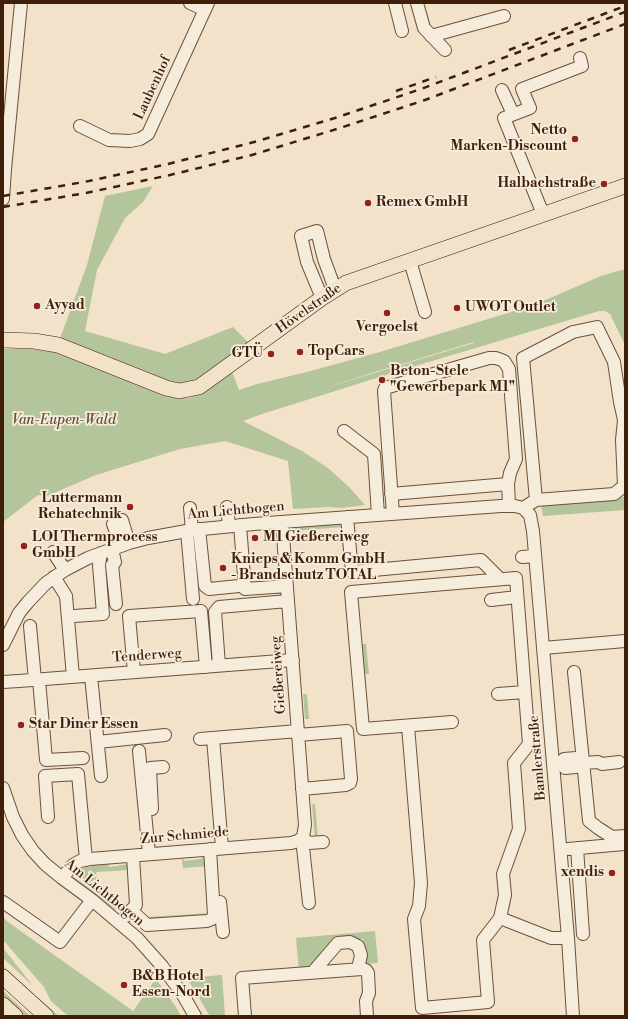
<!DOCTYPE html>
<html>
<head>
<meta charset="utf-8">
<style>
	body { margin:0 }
	#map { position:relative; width:628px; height:1019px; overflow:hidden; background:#f1e2c9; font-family:"Libre Bodoni",serif }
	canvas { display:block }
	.frame { position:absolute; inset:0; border:4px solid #401f0a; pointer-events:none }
</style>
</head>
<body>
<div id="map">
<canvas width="628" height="1019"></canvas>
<div class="frame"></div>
</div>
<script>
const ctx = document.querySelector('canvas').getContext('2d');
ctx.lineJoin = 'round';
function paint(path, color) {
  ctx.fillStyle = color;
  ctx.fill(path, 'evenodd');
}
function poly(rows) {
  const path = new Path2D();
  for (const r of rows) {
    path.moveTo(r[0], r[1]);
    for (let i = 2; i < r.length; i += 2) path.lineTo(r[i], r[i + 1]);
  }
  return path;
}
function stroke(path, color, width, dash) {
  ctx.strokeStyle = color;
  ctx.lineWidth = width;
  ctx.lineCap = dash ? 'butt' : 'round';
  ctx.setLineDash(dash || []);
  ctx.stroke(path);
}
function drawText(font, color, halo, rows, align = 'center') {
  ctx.font = font + ' "Libre Bodoni",serif';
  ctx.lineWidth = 3.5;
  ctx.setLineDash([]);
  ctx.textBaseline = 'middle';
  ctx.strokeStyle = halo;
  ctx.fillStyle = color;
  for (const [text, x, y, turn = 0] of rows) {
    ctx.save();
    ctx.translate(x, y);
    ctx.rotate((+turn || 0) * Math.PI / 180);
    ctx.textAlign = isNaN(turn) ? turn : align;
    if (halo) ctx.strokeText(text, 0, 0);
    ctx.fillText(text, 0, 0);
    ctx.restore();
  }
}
const green = poly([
	[153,186,143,202,125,218,97,270,85,331,165,354,233,327,252,346,198,385,179,389,58,344,87,265,105,196],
	[625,269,625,345,610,314,605,311,599,311,402,370,262,414,243,421,302,451,328,468,350,488,365,505,341,508,329,507,293,509,288,461,225,441,180,449,96,475,47,496,38,495,3,522,3,349,32,349,53,352,69,357,158,393,170,397,189,398,202,393,230,367,239,390,257,384,303,373,380,352,534,305,601,276],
	[474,342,474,343,318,390,375,372],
	[625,497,625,510,543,516,541,504],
	[342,522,344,527,292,531,292,528,299,526],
	[361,644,366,644,369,674,363,674],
	[303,694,307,694,309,719,305,719],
	[315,803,318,839,315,839,312,805],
	[205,856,208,866,183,868,182,858,185,861,200,859,204,858],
	[107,864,110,867,128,864,130,870,96,872,97,887,109,886,109,894,119,902,119,906,75,873,78,870,85,867],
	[75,878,107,901,116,909,115,910,73,880],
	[212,913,212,915,150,923,147,917],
	[3,917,8,922,133,1011,156,979,176,1007,181,1016,68,1016,51,1001,44,987,3,940],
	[375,931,378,963,366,964,363,939,338,941,313,968,299,970,296,938],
	[3,948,30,982,32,985,3,958],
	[3,966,38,998,59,1016,54,1016,33,997,3,970],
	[222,975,225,1016,210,1016,187,978],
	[3,991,30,1016,25,1016,13,1005,3,996]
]);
const minor = poly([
	[190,3,205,10],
	[395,3,402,31],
	[417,3,424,28,445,50],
	[431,36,504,16],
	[502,90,513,114],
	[80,126,109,140,130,141,140,139,148,134,208,3],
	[3,199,5,169,21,3],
	[543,214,504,118,530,108,522,89,582,66,580,58],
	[410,261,425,312],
	[322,298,307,262,301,236,317,231,324,259,335,289],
	[344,431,374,454,378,515],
	[391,494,508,484],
	[227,507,229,526],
	[190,508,192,530],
	[523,508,536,500,614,494,624,486,622,440,624,420,620,402,614,362,597,327,573,332,523,358,536,500],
	[393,514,384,391,385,388,489,358,496,358,504,361,509,369,516,459,510,473,508,484,509,505],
	[347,517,352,572,481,560,500,579],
	[122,520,129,543],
	[113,524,121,546],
	[240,525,245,589,287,586],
	[199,529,205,586,209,589,239,586],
	[187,531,193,599],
	[112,549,115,562,112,565,116,604],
	[53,552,65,570],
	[522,557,535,556],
	[54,577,66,596,73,677],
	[491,600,517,597],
	[74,616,103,614,99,565,101,553],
	[30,626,35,680],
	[3,645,19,613,28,602,46,583,65,570,88,558,129,543,148,538,192,530,254,524,501,506,515,506,523,508,530,515,533,531,568,938,573,1016],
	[543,648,625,641],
	[219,665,215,612,219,607,288,601],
	[134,672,129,616,201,611,206,667],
	[574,672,589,821,598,828,612,837,625,836],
	[91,676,101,776],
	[39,680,46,760,83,758],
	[3,682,19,681,293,660],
	[498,694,525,692],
	[452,722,363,729,351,592,516,578,529,744,514,763,519,829,503,874,505,895,500,918],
	[408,726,421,883,419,906,414,919,422,1008,488,1002,483,940,500,918,551,938,568,938],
	[298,735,347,731,351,779,350,783,346,785,302,789],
	[213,738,222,848],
	[200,739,298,731],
	[98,742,165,735],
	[139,751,149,854],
	[554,762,561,763,564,759,576,758,584,763],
	[561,763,565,768,576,767,584,763,598,762,602,764,619,762],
	[3,788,13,817,22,835,33,851,45,864,62,878,92,900,137,938,162,966,183,995,195,1016],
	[152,809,150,768,163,767],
	[48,817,45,776,78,774,86,860],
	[302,838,309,903],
	[302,838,309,843,323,842],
	[577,848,583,934],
	[568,849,624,844],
	[62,878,73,865,80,861,90,859,291,843,298,841,303,837,305,825,282,522],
	[3,902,60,942,92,900],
	[220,902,223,932],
	[131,910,147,925,207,921,212,919,214,915,210,849],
	[126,916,136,905,133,856],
	[313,972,338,943,350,942,358,946,361,955,358,969],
	[245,1016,242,978,362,969,366,970,368,973,369,993,366,1001,367,1016]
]);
const major = poly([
	[3,340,34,341,58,345,166,388,179,391,199,387,322,298,346,283,625,186],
	[3,977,46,1016],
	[3,1005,15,1016]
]);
const rail = poly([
	[509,50,625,6],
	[396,91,436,77],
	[3,196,84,182,168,164,258,141,335,118,421,89,625,12],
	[3,207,86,193,170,175,252,155,340,128,425,100,625,24]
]);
const markers = [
	[575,139,4,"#8f2418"],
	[604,184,4,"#8f2418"],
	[368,203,4,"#8f2418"],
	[37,306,4,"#8f2418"],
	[457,308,4,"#8f2418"],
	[387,313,4,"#8f2418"],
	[300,352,4,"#8f2418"],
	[271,354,4,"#8f2418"],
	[382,380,4,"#8f2418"],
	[130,507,4,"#8f2418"],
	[255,538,4,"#8f2418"],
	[24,546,4,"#8f2418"],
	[223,568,4,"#8f2418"],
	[21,725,4,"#8f2418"],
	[612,873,4,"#8f2418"],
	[124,985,4,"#8f2418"]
];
const streetNames = [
	["Laubenhof",153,88,-65],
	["Hövelstraße",309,309,-35],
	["Am Lichtbogen",236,511,-5],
	["Tenderweg",147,656,-4],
	["Gießereiweg",279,675,-94],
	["Bamlerstraße",538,758,-95],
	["Zur Schmiede",185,836,-5],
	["Am Lichtbogen",104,893,39]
];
const poiNames = [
	["Netto",567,131,"right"],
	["Marken-Discount",567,147,"right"],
	["Halbachstraße",596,184,"right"],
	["Remex GmbH",376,203],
	["Ayyad",45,306],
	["UWOT Outlet",465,308],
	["Vergoelst",387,328,"center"],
	["TopCars",308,352],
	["GTÜ",263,354,"right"],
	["Beton-Stele",390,372],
	["\"Gewerbepark M1\"",390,388],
	["Luttermann",122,499,"right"],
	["Rehatechnik",122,515,"right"],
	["LOI Thermprocess",32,538],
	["GmbH",32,554],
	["M1 Gießereiweg",263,538],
	["Knieps & Komm GmbH",231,560],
	["- Brandschutz TOTAL",231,576],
	["Star Diner Essen",29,725],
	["xendis",604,873,"right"],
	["B&B Hotel",132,977],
	["Essen-Nord",132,993]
];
const parkNames = [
	["Van-Eupen-Wald",64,421]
];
paint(green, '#b4c49b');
stroke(minor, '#6c503a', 14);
stroke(major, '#401f0a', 16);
stroke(minor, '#f6ecdc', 12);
stroke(major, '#f1e2c9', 15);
stroke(rail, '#401f0a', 2.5, [7, 7]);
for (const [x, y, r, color] of markers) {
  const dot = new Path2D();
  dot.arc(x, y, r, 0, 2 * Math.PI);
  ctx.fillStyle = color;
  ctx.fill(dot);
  stroke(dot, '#f6ecdc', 1.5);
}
drawText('14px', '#401f0a', '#f6ecdc', streetNames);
drawText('bold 14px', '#401f0a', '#f6ecdc', poiNames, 'left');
drawText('italic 14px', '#635136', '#f6ecdc', parkNames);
</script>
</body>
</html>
